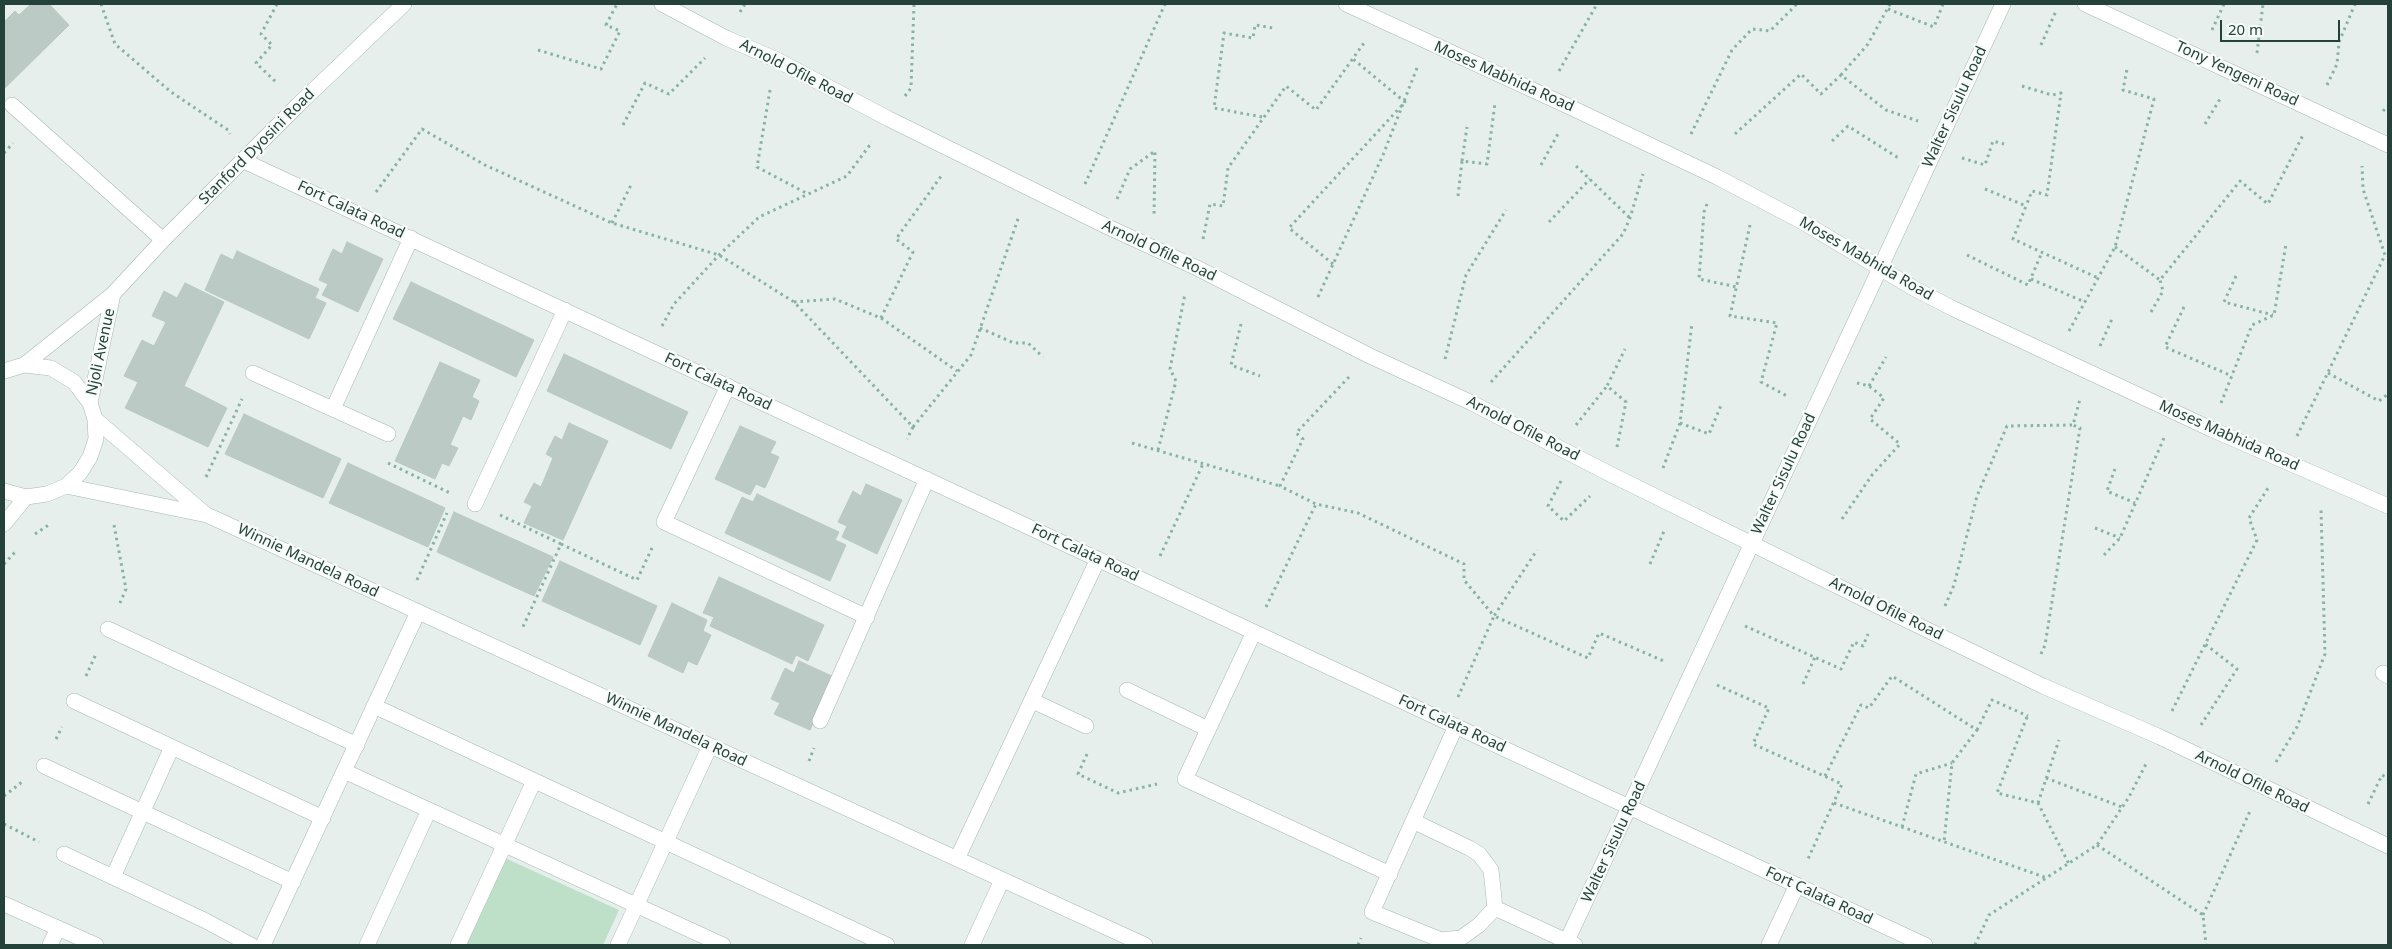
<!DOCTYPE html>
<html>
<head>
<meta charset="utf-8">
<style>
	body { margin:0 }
	#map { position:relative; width:2392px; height:949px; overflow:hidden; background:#e6efeb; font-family:"Noto Sans",sans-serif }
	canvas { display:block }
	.frame { position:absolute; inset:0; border:5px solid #24423a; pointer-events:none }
	.scale { position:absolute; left:2220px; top:20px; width:120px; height:22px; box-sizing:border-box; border:2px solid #24423a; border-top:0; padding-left:6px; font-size:15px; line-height:18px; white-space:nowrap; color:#24423a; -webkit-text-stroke:4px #f7fbf9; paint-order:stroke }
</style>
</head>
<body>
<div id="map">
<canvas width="2392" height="949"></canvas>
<div class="frame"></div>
<div class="scale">20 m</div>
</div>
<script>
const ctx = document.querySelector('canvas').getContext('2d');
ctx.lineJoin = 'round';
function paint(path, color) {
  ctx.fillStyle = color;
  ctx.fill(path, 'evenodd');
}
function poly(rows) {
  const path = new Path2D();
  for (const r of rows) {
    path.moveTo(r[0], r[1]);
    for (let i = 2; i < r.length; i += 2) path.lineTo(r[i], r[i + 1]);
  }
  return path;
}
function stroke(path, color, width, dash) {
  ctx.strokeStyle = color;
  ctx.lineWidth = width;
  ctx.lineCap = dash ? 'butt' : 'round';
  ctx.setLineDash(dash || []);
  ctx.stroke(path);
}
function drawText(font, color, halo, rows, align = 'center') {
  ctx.font = font + ' "Noto Sans",sans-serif';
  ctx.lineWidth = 4.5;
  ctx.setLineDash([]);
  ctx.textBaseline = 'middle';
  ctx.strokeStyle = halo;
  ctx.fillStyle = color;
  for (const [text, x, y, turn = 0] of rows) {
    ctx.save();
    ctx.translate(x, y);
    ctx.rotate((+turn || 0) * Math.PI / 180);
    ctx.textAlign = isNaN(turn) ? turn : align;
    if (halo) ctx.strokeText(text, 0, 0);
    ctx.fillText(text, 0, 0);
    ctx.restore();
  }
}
const green = poly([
	[505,858,619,910,603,945,465,945]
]);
const building = poly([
	[31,4,49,4,69,25,4,89,4,22,15,11,19,15,31,4],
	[347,242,383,259,358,312,322,295,328,284,319,280,333,249,342,254,347,242],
	[237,251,319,289,315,298,326,303,309,339,205,290,221,254,233,260,237,251],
	[411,282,534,340,516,377,393,319,411,282],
	[185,283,224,302,184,386,227,408,208,447,125,408,138,382,124,376,142,340,154,346,166,322,152,316,164,291,177,298,185,283],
	[564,354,688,412,671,449,547,391,564,354],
	[440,362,480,380,472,397,479,401,471,420,463,416,450,445,458,448,449,466,442,463,435,479,395,461,440,362],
	[244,414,341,459,323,498,225,454,244,414],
	[569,423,608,441,563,540,524,523,532,506,524,502,534,483,541,487,553,458,546,454,555,436,562,440,569,423],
	[740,426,776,442,770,453,779,457,765,488,756,484,750,495,715,479,740,426],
	[348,463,445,508,428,547,329,503,348,463],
	[866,484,902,500,877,554,842,537,847,526,838,522,853,491,861,496,866,484],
	[757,494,839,532,835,540,846,545,830,581,725,533,742,497,753,502,757,494],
	[454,512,553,557,534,596,437,552,454,512],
	[560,561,657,606,640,645,542,601,560,561],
	[719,577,824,625,808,661,796,655,792,664,710,626,714,617,703,613,719,577],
	[672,603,707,620,703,631,711,635,697,665,688,661,683,673,648,656,672,603],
	[799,661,834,677,810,730,774,714,780,703,771,699,785,668,794,673,799,661]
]);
const path = poly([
	[101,4,115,44,171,92,228,130,230,134],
	[277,4,261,34,272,45,256,63,278,84],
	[1890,4,1868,44,1841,75,1886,110,1918,121],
	[1888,9,1934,27,1943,4],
	[740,12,745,4],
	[2212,30,2224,4],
	[2041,45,2056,11],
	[538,50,601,69,620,31,606,25,617,4],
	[2257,53,2263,4],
	[1559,71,1597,4],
	[2327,85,2337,64,2339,42,2355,4],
	[2022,86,2052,95,2061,93,2047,195,2032,191,2026,206],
	[770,90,757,167,808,194],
	[905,96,911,88,914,4],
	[2383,111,2388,106],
	[1262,117,1214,108,1224,33,1253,38,1255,25,1273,28],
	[2205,124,2220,99],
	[623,125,645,83,669,94,705,58],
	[1691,134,1732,50,1752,29,1770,31,1797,4],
	[1735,134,1801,74,1821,94,1841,75],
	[1832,141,1848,126,1900,159],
	[4,153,13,143],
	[1962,158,1985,165,1993,141,2004,144],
	[1462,161,1467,127],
	[1541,165,1559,132],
	[1576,166,1630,218],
	[1085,184,1165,4],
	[1985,189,2026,206,2013,239,2098,278],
	[376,192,422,129,485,165,612,223,719,255,794,302,913,427,907,439],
	[1458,196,1462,161,1487,164,1495,103],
	[1117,199,1130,169,1155,151,1154,216],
	[1707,204,1704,212,1699,279,1737,287],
	[1549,222,1590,179],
	[612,223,632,183],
	[1750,225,1730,316,1777,323,1761,382,1789,397],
	[1203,239,1210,204,1223,206,1228,168,1286,86,1316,110,1364,43],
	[2115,247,2160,280,2240,181,2268,204,2303,135],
	[1967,255,2028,285,2042,252],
	[1333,264,1289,228,1405,102,1353,59],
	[2236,276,2224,302,2273,315],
	[2031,279,2085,302],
	[1318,297,1383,155,1417,68],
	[794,302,835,299,881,318,957,371],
	[2184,307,2165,347,2232,376],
	[2151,312,2163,291,2160,280],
	[881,318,913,252,896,239,942,175],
	[1241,324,1231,365,1260,376],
	[662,326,674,304,719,255,759,217,847,176,872,142],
	[980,328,1014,343,1028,343,1043,357],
	[2069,331,2115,247,2154,99,2123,90,2127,69],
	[2100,346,2112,319],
	[1445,359,1466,275,1506,210],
	[2328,373,2379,401,2388,394],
	[1349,377,1296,433,1303,439,1280,486,1316,504,1358,513,1464,564,1464,580,1494,616,1537,550],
	[1491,382,1623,234,1630,218,1643,174],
	[1869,386,1886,357],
	[2221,403,2252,325,2274,315,2286,244],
	[1680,423,1709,434,1722,403],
	[1576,425,1607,386],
	[913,427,971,355,1019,216],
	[2297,436,2385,255,2363,189,2362,166],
	[1132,443,1280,486],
	[1617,447,1626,402,1607,386,1625,349],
	[1158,450,1176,381,1170,369,1185,294],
	[388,463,450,493],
	[1663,468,1680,423,1692,323],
	[2115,469,2107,491,2135,503],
	[206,477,242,399],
	[1561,481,1548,506,1564,521,1590,496],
	[500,515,561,544,522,629],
	[1842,519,1872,475,1900,444,1870,419,1884,398,1869,386,1857,383],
	[114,525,126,589,120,603],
	[2095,528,2120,538],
	[35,534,50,524],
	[561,544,637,580,652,548],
	[2104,555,2120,538,2164,438],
	[1160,556,1203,464],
	[4,564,17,550],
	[1650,564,1664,531],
	[417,580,447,513],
	[1945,606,1954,585,1977,496,2007,426,2073,425,2080,399],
	[1266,607,1316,504],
	[1745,626,1841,669,1854,642,1863,646,1868,634],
	[2041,654,2045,645,2080,428,2073,425],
	[86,676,96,654],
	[1803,684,1815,657],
	[1717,685,1769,708,1753,744,1842,784,1808,859],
	[1458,697,1494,616,1588,658,1599,633,1666,662],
	[2172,711,2257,540,2249,518,2270,485],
	[2027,717,1997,793,2038,803,2069,864],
	[2201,725,2237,669,2205,644],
	[1977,730,1992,700,2028,716],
	[56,739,62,727],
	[1087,754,1078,774,1118,793,1157,784],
	[809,761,814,748],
	[2276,762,2297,727,2325,654,2321,509],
	[1825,776,1861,705,1869,708,1892,676,1977,730,1952,763,1944,842],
	[2046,778,2122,807],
	[4,796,22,782],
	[1834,803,2047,878],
	[2038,803,2059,740],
	[2368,804,2382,775,2388,778],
	[4,824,39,842],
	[1902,827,1916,774,1952,763],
	[2097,845,2203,915,2206,945],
	[2203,915,2250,811],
	[1358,945,1361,938],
	[1975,945,1989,915,2097,845,2129,797,2147,762]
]);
const minor = poly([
	[662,4,726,38,775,59,889,119,1106,226,1197,268,1370,356,1472,403,1612,475,1880,607,2043,686,2160,737,2388,846],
	[1346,4,1572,108,1717,177,1801,221,1915,289,1954,309,2211,429,2388,506],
	[2085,4,2388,145],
	[12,105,163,240],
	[244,161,1925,945],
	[24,365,113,294,163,240,298,105,404,4],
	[4,371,24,365,51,368,74,382,90,403,95,419,96,439,90,457,80,473,66,486,47,494,26,497,4,491],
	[253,373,388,434],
	[728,386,664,522,867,617],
	[90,403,113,294],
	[333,409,411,238],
	[95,419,204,513],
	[66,486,207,515,1145,945],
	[475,504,565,310],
	[4,524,26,497],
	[108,629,357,745],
	[1254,632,1185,779,1390,874],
	[2383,673,2388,676],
	[1127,690,1208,729],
	[74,701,323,818],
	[1033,701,1086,726],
	[374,706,887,945],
	[820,721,927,479],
	[44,766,293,882],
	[344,771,723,945],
	[1413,821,1469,848,1479,854,1491,870,1495,908,1479,925,1461,938,1441,940,1372,912,1413,821,1456,726],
	[64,854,204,920,251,945],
	[957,859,1098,559],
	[113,877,172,747],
	[4,904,96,945],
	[1495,908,1575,945],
	[50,945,58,928],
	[263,945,418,612],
	[367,945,429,810],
	[458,945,534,781],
	[618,945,710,746],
	[972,945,1002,880],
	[1565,945,2003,4],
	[1769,945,1797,885]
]);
const streetNames = [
	["Arnold Ofile Road",796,72,27],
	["Tony Yengeni Road",2237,74,25],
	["Moses Mabhida Road",1504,77,24],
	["Walter Sisulu Road",1955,107,-65],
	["Stanford Dyosini Road",257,147,-45],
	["Fort Calata Road",351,210,25],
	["Arnold Ofile Road",1159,251,25],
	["Moses Mabhida Road",1866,259,30],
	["Njoli Avenue",101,352,-78],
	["Fort Calata Road",718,382,25],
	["Arnold Ofile Road",1523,429,27],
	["Moses Mabhida Road",2229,436,24],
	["Walter Sisulu Road",1784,474,-65],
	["Fort Calata Road",1085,553,25],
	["Winnie Mandela Road",308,561,25],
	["Arnold Ofile Road",1886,609,26],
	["Fort Calata Road",1452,724,25],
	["Winnie Mandela Road",676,730,25],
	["Arnold Ofile Road",2252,782,26],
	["Walter Sisulu Road",1614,842,-65],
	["Fort Calata Road",1819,896,25]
];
paint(green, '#bfe0c8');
paint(building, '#bbcac4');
stroke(building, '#b8c9c2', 1);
stroke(minor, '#a8b8b2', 16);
stroke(path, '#86b3a5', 3, [2.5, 4]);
stroke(minor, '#fff', 15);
drawText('15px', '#24423a', '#f7fbf9', streetNames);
</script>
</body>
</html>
